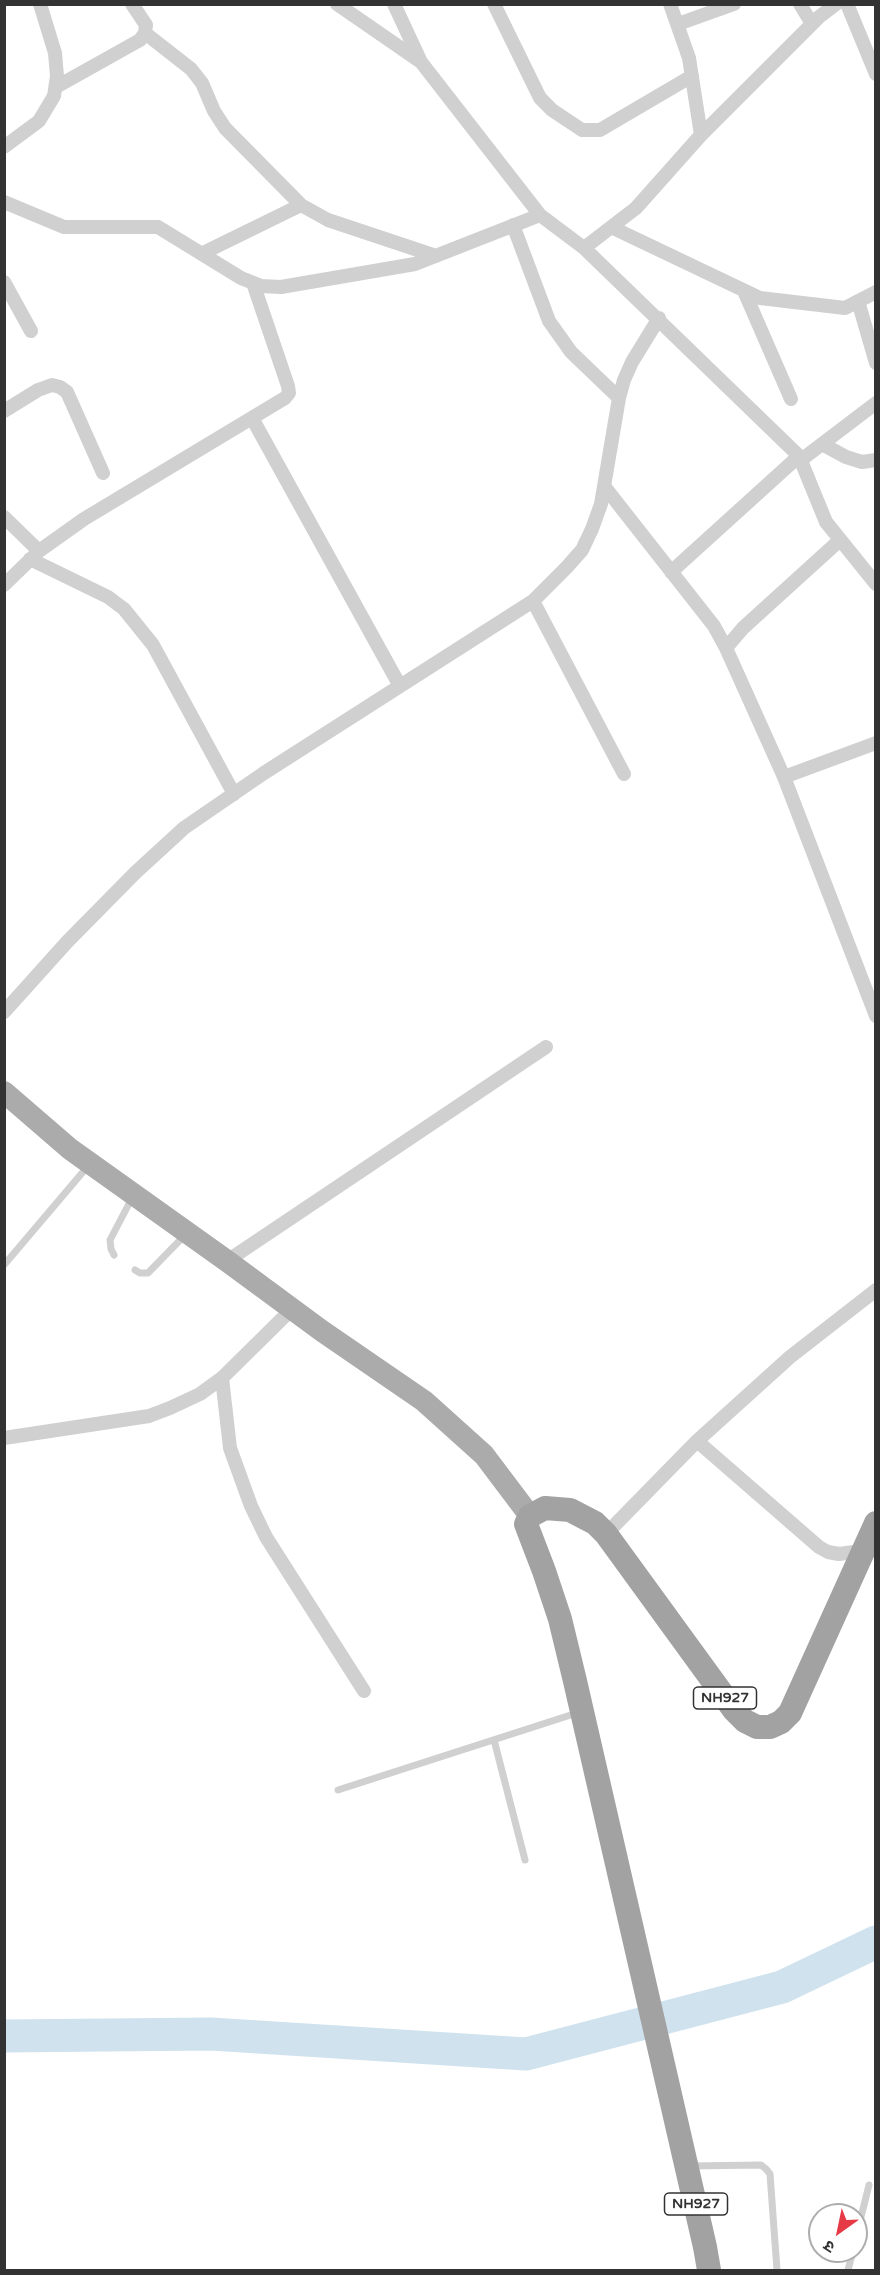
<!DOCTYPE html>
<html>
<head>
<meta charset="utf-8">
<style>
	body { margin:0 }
	#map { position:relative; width:880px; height:2275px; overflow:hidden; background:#fff; font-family:"Varela Round","Noto Sans Devanagari",sans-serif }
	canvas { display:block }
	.frame { position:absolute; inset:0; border:6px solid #333; pointer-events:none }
	.north { position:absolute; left:808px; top:2203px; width:60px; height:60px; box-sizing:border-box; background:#fff; border:2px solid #adadad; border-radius:50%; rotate:213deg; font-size:16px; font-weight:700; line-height:24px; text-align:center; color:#333 }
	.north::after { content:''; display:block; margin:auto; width:21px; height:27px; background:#e63946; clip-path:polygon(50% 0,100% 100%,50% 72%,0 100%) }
</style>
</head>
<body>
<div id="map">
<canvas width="880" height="2275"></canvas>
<div class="frame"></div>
<div class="north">उ</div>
</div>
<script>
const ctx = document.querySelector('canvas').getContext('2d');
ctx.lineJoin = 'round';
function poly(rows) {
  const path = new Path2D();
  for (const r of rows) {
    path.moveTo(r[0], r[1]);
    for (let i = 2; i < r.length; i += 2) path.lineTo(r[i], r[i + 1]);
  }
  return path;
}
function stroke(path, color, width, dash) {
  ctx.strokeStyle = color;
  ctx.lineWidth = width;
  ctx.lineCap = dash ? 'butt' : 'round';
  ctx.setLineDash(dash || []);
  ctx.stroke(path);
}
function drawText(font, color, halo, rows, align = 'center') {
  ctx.font = font + ' "Varela Round",sans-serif';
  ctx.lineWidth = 6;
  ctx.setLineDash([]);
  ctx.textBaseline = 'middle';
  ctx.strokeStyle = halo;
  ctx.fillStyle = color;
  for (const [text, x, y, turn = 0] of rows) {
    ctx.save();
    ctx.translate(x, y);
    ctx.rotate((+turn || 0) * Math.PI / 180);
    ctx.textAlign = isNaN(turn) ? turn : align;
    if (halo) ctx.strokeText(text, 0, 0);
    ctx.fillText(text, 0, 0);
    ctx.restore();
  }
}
const river = poly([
	[4,2036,211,2034,526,2054,782,1987,876,1942]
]);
const service = poly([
	[114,1255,111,1249,110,1240,132,1198],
	[4,1265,88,1166],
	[135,1270,140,1273,148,1273,185,1235],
	[494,1740,525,1860],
	[338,1790,580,1712],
	[690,2166,761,2165,766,2169,770,2174,777,2270],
	[856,2237,869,2185],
	[848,2270,853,2251]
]);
const minor = poly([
	[337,4,421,62,540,215],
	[394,4,420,60],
	[494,4,540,98,552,110,582,130,600,130,692,76],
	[670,4,689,58,701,135],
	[800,4,812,24],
	[847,4,876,74],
	[678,24,734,4],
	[145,33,191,69,202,83,214,111,225,128,301,205,328,220,436,256],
	[56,87,140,40,145,33,146,25,132,4],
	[4,147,39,121,54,96,57,76,55,53,40,4],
	[4,202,64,227,158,227,241,278,261,286,281,287,415,264,540,215,584,248,799,456,826,522,876,584],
	[513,225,549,321,571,352,619,398],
	[611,227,760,298,845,308,876,292],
	[584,248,636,208,701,135,819,17,836,4],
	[203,253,301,205],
	[4,282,31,331],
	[744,291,791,399],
	[858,301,876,363],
	[4,411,38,390,52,385,60,387,67,392,103,473],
	[252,418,400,686],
	[822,444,846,457,862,462,876,460],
	[801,460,876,403],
	[604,486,714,626,726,648,784,777,876,1016],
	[4,517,39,551],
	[30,559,108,597,124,609,153,645,234,794],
	[671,572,799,456],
	[4,585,39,551,84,519,285,398,289,393,288,386,253,283],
	[533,601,624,774],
	[726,648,743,628,840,540],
	[784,777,876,743],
	[4,1012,67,942,135,873,184,828,264,773,533,601,567,567,582,550,592,529,601,504,619,398,624,380,632,362,659,318],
	[227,1261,546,1047],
	[222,1378,230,1448,251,1506,266,1537,364,1691],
	[4,1438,149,1416,170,1408,200,1394,222,1378,293,1308],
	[697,1441,819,1547,828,1552,839,1554,861,1551],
	[606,1534,697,1441,790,1357,876,1290]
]);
const primary = poly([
	[4,1092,70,1149,227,1261,322,1331,424,1401,484,1455,530,1516]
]);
const trunk = poly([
	[709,2270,705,2247,575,1681,560,1619,544,1571,526,1524,530,1516,545,1508,570,1510,595,1523,606,1534,734,1710,745,1721,757,1727,770,1727,781,1722,790,1713,876,1523]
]);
const shields = [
	[725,1698,63],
	[696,2204,63]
];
const shieldNames = [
	["NH927",725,1698],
	["NH927",696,2204]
];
stroke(river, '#cfe2ee', 33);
stroke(service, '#d0d0d0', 7);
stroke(minor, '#d0d0d0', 14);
stroke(primary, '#ababab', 22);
stroke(trunk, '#a2a2a2', 24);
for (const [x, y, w] of shields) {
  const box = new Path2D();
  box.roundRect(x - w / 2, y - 11, w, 22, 4.5);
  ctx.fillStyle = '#fff';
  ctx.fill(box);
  stroke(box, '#333', 1.5);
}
drawText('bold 14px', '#333', null, shieldNames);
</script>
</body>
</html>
